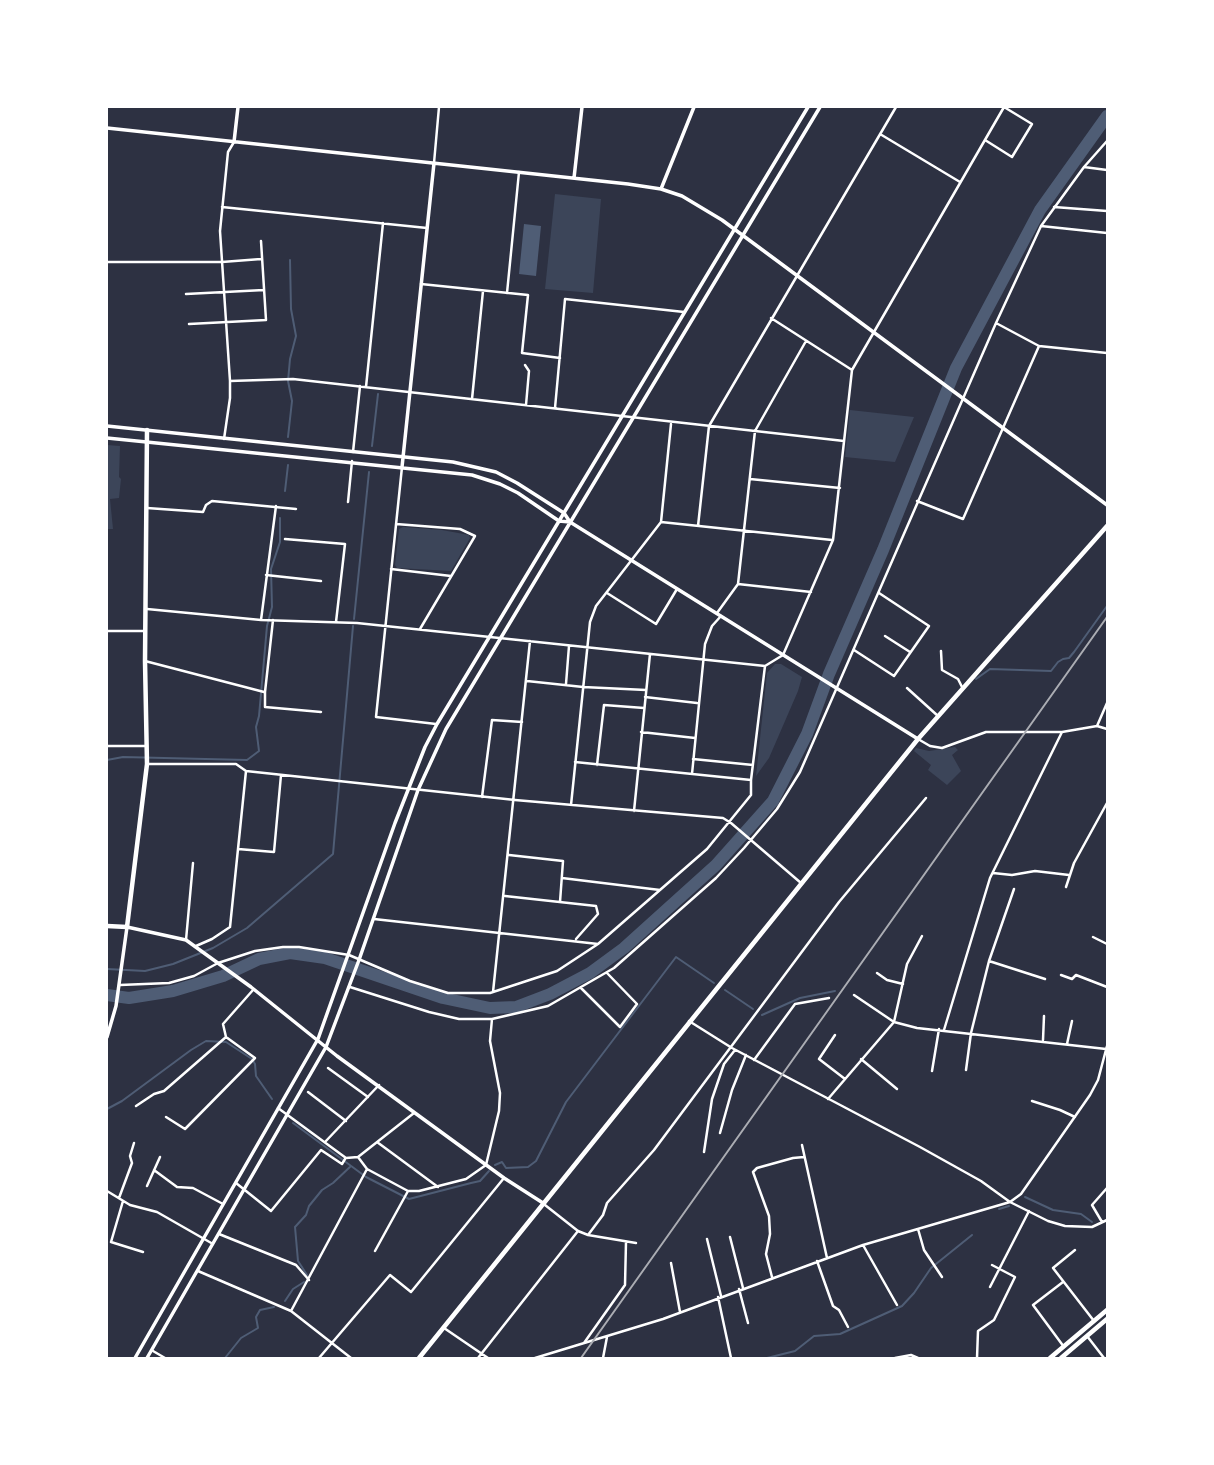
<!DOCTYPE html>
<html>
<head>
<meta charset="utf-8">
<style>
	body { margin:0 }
	#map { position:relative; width:1214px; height:1465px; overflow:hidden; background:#2d3142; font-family:Figtree,sans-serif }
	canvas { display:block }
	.frame { position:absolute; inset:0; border:108px solid #fff; pointer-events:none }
</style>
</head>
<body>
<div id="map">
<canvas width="1214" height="1465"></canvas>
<div class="frame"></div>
</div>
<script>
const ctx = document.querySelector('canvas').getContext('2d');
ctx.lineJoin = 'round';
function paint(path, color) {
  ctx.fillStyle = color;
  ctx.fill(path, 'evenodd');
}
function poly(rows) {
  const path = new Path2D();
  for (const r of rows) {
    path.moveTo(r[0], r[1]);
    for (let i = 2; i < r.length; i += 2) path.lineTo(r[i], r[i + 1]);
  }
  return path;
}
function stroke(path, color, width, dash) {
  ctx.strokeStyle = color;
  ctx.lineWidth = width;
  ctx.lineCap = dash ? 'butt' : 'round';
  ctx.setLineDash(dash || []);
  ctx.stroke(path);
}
const green = poly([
	[555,194,601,199,593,293,545,289],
	[850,410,914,417,895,462,845,457],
	[107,445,120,446,119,477,121,479,119,498,110,499,113,529,107,529],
	[403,527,442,530,469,535,470,538,451,571,397,568,395,565,399,529],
	[775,664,781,664,802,677,798,691,769,758,756,776,767,673],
	[955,747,958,750,952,755,961,771,947,785,928,770,931,765,914,751,916,748,929,751]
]);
const water = poly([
	[524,224,541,226,536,276,519,274]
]);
const stream = poly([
	[288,437,292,401,288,381,290,359,296,336,291,309,290,260],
	[372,446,378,394],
	[285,491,288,465],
	[354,619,369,472],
	[976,679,990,669,1051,671,1058,662,1063,659,1069,658,1074,652,1107,606],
	[107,760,123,757,247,760,259,751,256,727,259,716,267,626,272,607,271,569,280,542,280,518],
	[107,969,145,971,173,964,213,948,247,928,333,854,353,626],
	[725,990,753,1009],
	[762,1015,800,998,835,991],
	[107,1109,122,1101,191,1050,206,1041,226,1042,252,1059,255,1064,256,1076,272,1099],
	[293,1123,366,1177,409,1199,471,1183,480,1181,489,1171],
	[495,1165,502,1162,506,1168,528,1167,536,1161,566,1102,676,957,714,983],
	[1025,1197,1053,1210,1081,1214,1092,1222],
	[999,1209,1009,1206],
	[307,1275,298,1261,295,1227,306,1215,309,1206,322,1190,333,1183,351,1166],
	[285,1301,293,1289,304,1282],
	[225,1358,241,1338,258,1328,256,1317,260,1310,274,1307],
	[767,1358,795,1351,814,1336,840,1334,902,1306,914,1293,931,1268,972,1235]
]);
const river = poly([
	[107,995,129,998,173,991,223,976,259,959,290,953,325,958,443,998,490,1008,516,1007,550,994,590,973,624,948,716,865,773,801,807,734,829,674,883,550,956,368,1040,210,1107,116]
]);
const minor = poly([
	[880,134,960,182],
	[985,140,1012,157,1032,124,1004,107],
	[434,163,439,107],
	[1084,167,1107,170],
	[222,207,427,228],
	[1054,207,1107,211],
	[1041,226,1107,233],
	[107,262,222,262,261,259],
	[421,284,528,295,522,353,560,358],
	[507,293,519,172],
	[186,294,264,290],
	[771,318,852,370],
	[996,323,1039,346,1107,353],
	[189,324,266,320,261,241],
	[525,365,529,371,526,405],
	[230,381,293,379,844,441],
	[366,387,383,223],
	[472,399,483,291],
	[555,408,565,299,684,312],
	[224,439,230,398,230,381,220,231,228,152,234,142],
	[353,452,360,386],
	[402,467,376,717,436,724],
	[750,479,840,488],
	[917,501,963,519,1039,346],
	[348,502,352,461],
	[147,508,203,512,206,505,212,501,296,509],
	[661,522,832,540],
	[396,524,460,529,475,536,420,629],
	[698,526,709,426,896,107],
	[285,539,345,544,336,622],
	[391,569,451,576],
	[266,575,321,581],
	[738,584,811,592],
	[607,593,656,624,677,589],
	[147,609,261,620,357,623,765,666,783,655,833,540,852,370,1004,107],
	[717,613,738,584,755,431,806,341],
	[261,620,276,506],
	[273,620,265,692,265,707,321,712],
	[107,631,145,631],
	[885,636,910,652],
	[854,650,894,676,929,626,879,593],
	[941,651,942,670,958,679,962,687],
	[145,661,264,692],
	[527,681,583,687,646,690],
	[566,684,569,646],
	[907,688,938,716],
	[645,697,697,703],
	[1097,726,1107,703],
	[641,732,695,738],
	[918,739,930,746,942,748,986,732,1062,732,1097,726,1107,729],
	[107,746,147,746],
	[693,759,753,765],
	[575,762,751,780],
	[147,764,236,764,246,771,515,800,723,818,731,823,801,883],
	[597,765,604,705,644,708],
	[692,774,705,644,712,626,721,616],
	[482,797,492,720,522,722],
	[571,805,590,622,596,606,661,522,671,424],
	[634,811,650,654],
	[238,849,274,852,281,775],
	[509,855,563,861,560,902],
	[993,873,1012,875,1035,871,1069,875],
	[562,878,660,890],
	[1066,887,1074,863,1107,803],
	[505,896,596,906,598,914,576,939],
	[374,919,598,944],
	[1093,937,1107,944],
	[186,940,193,863],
	[196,946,212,939,230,927,246,771],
	[989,961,1045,979],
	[877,973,887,980,903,984],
	[1061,975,1072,979,1076,975,1107,987],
	[120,985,169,983,194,976,218,963,255,951,283,947,299,947,349,955,410,981,448,993,490,993,557,971,598,944,707,849,751,795,751,780,765,666],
	[350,987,429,1012,459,1019,492,1019,548,1006,614,968,716,878,744,848,777,809,800,772,996,323,1041,226,1084,167,1107,141],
	[581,988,620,1027,637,1004,607,973],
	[493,992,530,641],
	[854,995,894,1022,907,964,922,936],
	[689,1021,732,1048,920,1147,981,1181,1010,1202,1048,1221,1065,1226,1092,1227,1107,1220],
	[944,1030,990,878,1062,732],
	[835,1035,819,1059,845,1079],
	[1043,1040,1044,1016],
	[1067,1044,1072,1021],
	[861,1059,897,1089],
	[754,1060,795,1004,829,998],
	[328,1068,368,1097],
	[966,1070,971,1033,989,961,1014,889],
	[932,1071,939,1029],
	[308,1092,346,1121],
	[828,1099,894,1022,917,1028,1106,1049],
	[1032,1101,1060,1110,1075,1117],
	[136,1106,154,1094,164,1091,226,1037],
	[278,1108,346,1158,358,1157,414,1113],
	[166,1117,185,1129,255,1058,226,1037,223,1024,253,990],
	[720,1133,732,1090,746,1055],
	[325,1142,379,1085],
	[377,1142,438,1187],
	[802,1145,827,1258],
	[704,1152,712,1099,724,1064,735,1050],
	[358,1157,367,1169,408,1191,419,1191,466,1179,486,1165,499,1111,500,1093,490,1041,492,1019],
	[154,1170,177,1187,193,1188,223,1204],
	[236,1183,271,1211,321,1150,342,1164,345,1159],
	[147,1186,160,1157],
	[107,1191,130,1205,157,1212,213,1244],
	[119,1198,132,1163,130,1156,134,1143],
	[123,1201,111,1242,143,1252],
	[545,1205,578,1231,588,1235,636,1243],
	[1102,1222,1092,1205,1107,1188],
	[918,1229,924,1250,942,1277],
	[219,1234,296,1265,309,1280],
	[588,1235,603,1215,607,1203,654,1150,839,902,926,798],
	[730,1237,743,1288],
	[707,1239,721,1296],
	[863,1245,897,1305],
	[1075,1250,1053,1268,1094,1321],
	[375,1251,408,1191],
	[817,1261,833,1306,839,1310,848,1327],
	[671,1263,680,1312],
	[198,1271,291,1311,351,1358],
	[772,1277,766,1254,770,1234,769,1216,753,1172,757,1168,793,1158,804,1157],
	[1063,1282,1033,1305,1064,1347],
	[990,1287,1029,1211],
	[739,1289,748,1323],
	[718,1297,731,1358],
	[291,1311,367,1169],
	[444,1328,488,1358],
	[1087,1336,1104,1358],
	[584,1343,625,1285,626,1242],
	[153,1351,165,1358],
	[319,1358,390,1275,411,1292,504,1178],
	[478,1358,578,1231],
	[535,1358,663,1319,863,1245,1010,1202,1021,1194,1090,1095,1098,1080,1107,1046],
	[603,1358,607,1337],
	[895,1358,911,1355,918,1358],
	[977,1358,978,1331,994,1320,1015,1277,992,1265]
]);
const tertiary = poly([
	[107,128,628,184,661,189,682,196,722,220,1107,505],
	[234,142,238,107],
	[574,178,582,107],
	[661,189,694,107],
	[107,426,453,462,496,472,517,483,564,513,570,522,918,739],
	[107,438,472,475,500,484,518,493,559,521,570,522],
	[402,467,434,163],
	[107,1037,116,1006,127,927,186,940,251,987,337,1056,504,1178,543,1203],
	[135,1358,318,1039,395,823,425,747,437,724,808,107],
	[147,1358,326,1047,359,960,418,790,446,729,820,107]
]);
const secondary = poly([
	[107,926,127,927,147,764,145,661,147,430],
	[419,1358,918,739,1107,526]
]);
const primary = poly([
	[1050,1358,1107,1310],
	[1061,1358,1107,1319]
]);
const rail = poly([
	[581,1358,1107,617]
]);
paint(green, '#3c4559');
paint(water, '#4f5d75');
stroke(stream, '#4f5d75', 2);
stroke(river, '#4f5d75', 12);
stroke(minor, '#fff', 2.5);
stroke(tertiary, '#fff', 3.5);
stroke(secondary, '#fff', 4.5);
stroke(primary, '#fff', 4.5);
stroke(rail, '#abadb3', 2);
</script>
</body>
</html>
